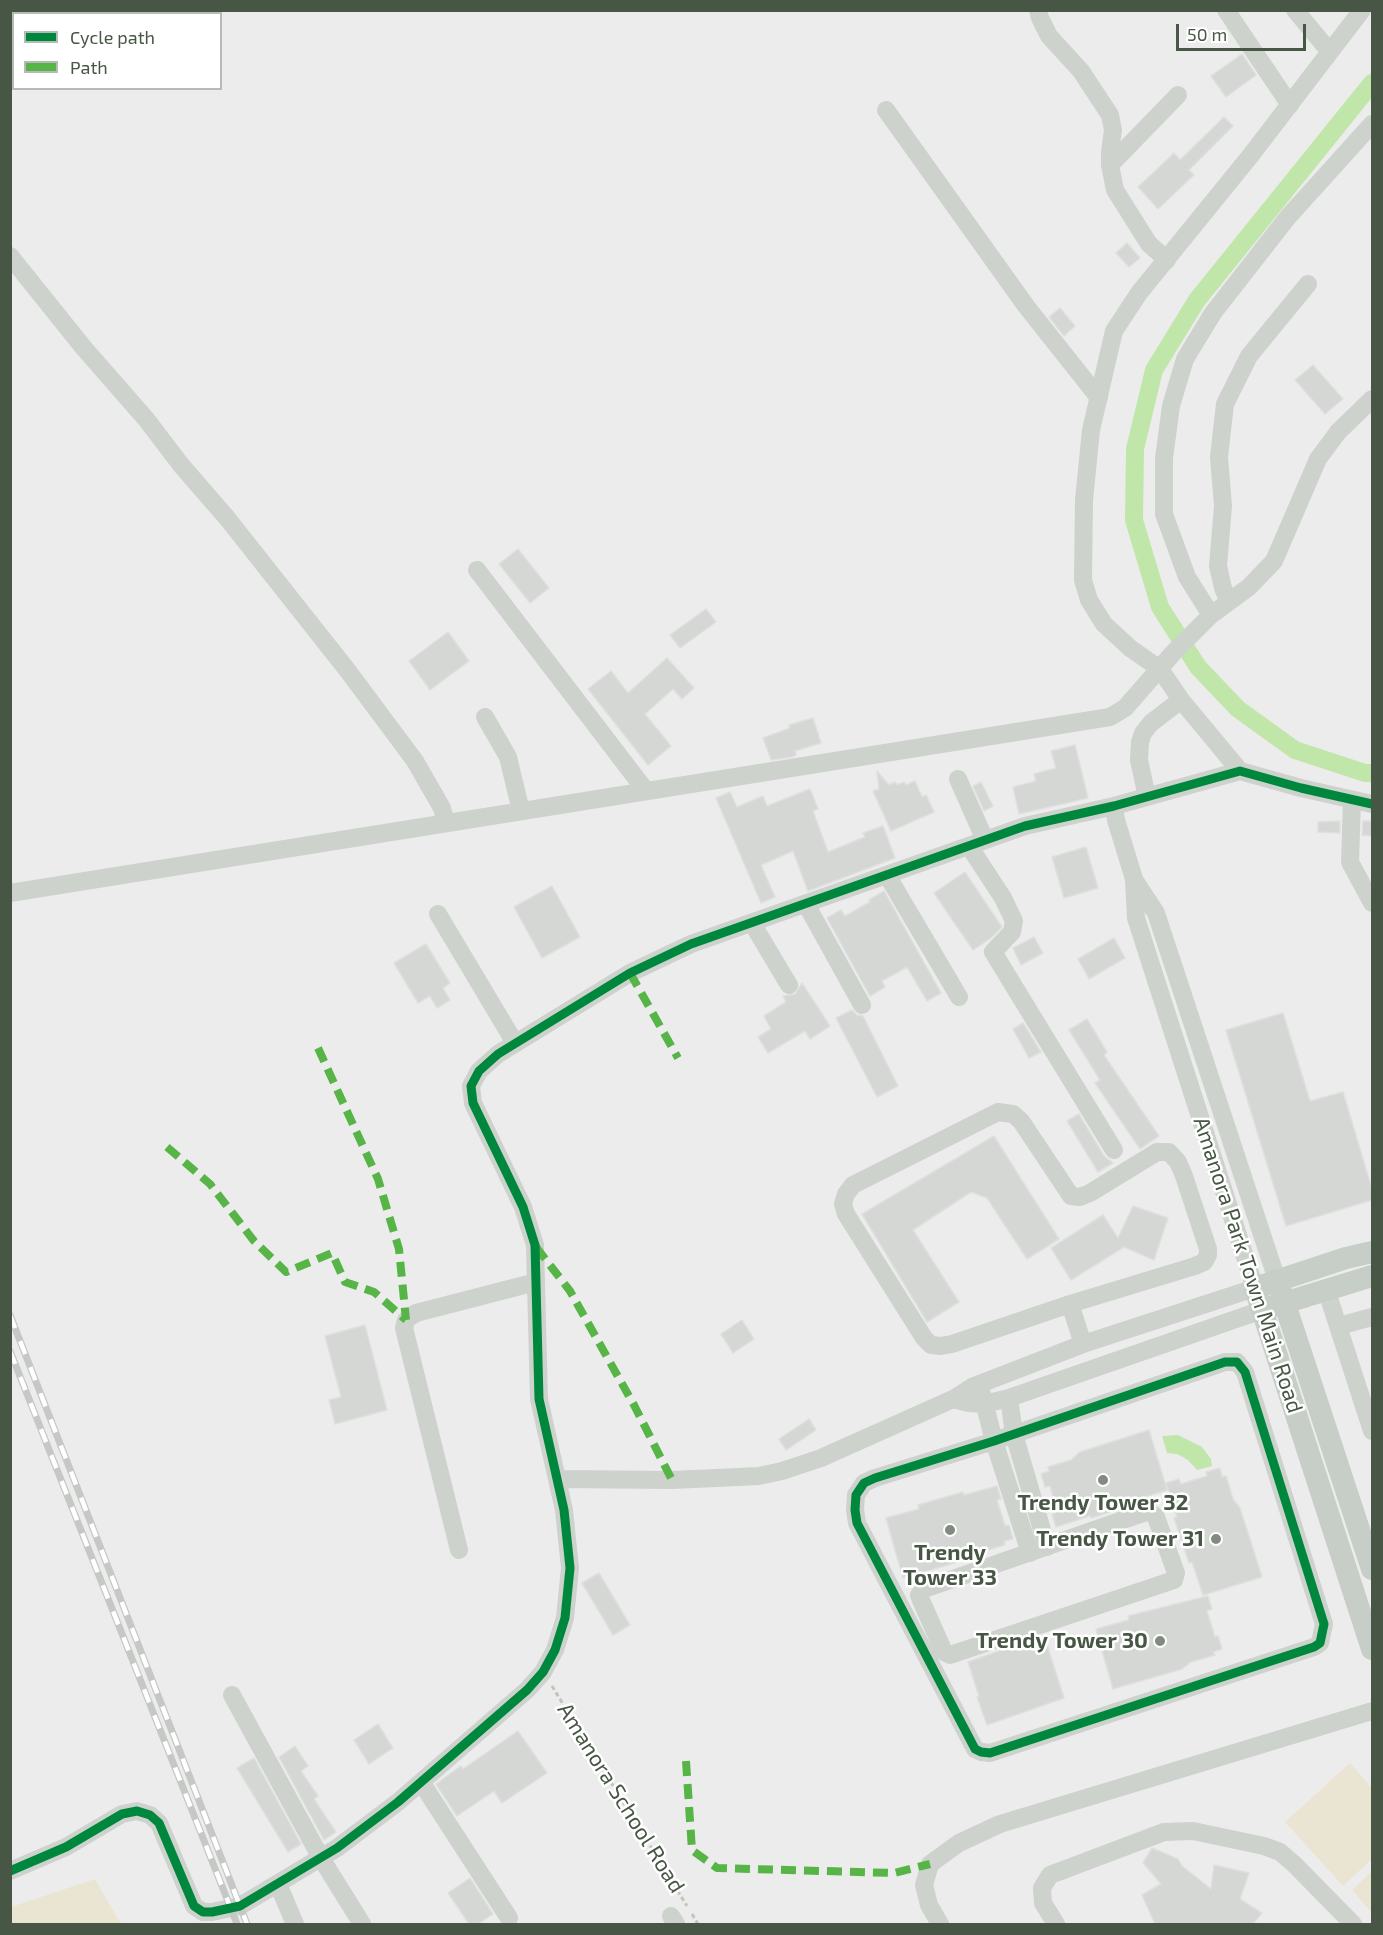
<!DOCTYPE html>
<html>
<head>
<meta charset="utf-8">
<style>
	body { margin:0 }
	#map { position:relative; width:1383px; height:1935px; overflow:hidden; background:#ececed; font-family:"Exo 2",sans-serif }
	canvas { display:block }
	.frame { position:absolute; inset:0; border:12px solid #485745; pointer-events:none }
	.legend { position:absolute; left:12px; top:12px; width:210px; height:78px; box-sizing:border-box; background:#fff; border:2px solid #b6bcb5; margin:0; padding:8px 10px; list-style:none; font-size:18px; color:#485745 }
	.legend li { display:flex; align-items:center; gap:12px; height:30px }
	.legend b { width:30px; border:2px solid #b6bcb5 }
	.scale { position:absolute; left:1176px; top:24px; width:130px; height:27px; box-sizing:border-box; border:3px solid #485745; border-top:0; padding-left:8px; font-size:18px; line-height:21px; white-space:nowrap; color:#485745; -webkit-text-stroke:4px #fff; paint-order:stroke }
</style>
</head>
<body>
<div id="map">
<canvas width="1383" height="1935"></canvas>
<div class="frame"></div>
<ul class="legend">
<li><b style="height:8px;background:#00873e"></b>Cycle path</li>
<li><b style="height:8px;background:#57b447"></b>Path</li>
</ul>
<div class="scale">50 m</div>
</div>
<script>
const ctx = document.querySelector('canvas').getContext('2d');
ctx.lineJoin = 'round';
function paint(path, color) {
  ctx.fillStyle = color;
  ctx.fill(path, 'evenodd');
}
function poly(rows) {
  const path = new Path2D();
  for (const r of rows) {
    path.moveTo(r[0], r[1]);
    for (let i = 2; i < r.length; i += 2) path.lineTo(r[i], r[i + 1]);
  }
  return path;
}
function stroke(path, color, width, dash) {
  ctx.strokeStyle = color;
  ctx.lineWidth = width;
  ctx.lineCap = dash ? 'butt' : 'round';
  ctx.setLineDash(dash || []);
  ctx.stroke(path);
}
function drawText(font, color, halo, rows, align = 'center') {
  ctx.font = font + ' "Exo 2",sans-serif';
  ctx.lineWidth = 5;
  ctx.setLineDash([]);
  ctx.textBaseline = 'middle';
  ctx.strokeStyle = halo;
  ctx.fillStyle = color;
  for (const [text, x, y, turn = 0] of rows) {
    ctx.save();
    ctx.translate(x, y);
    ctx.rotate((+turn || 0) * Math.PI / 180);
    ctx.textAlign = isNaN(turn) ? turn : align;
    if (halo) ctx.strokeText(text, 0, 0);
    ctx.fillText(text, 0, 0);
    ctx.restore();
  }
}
const green = poly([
	[1350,1763,1372,1788,1372,1859,1343,1886,1285,1822],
	[1372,1871,1372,1913,1352,1890],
	[95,1879,121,1924,11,1924,11,1907]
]);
const water = poly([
	[1178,1435,1202,1447,1211,1459,1212,1466,1197,1470,1188,1460,1177,1454,1167,1453,1162,1436]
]);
const canal = poly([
	[1372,83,1197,300,1154,370,1135,449,1134,520,1160,607,1198,667,1238,709,1295,750,1365,773,1372,773]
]);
const building = poly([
	[1242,54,1256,75,1226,97,1211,76,1242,54],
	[1224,117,1233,126,1189,170,1194,175,1158,209,1138,187,1174,153,1180,160,1224,117],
	[1127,243,1140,258,1129,267,1116,253,1127,243],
	[1060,308,1075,326,1064,336,1049,317,1060,308],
	[1313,365,1343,399,1325,414,1295,380,1313,365],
	[518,549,549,588,530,603,499,564,518,549],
	[706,609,716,622,680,648,670,635,706,609],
	[448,632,469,661,430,690,409,661,448,632],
	[667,658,694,688,682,699,673,689,645,714,671,746,648,765,588,689,611,671,628,693,667,658],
	[813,718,821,743,795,751,796,755,792,757,771,760,763,738,790,728,789,725,813,718],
	[1075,745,1088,798,1019,814,1013,787,1036,781,1034,774,1056,768,1051,751,1075,745],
	[877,771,889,785,895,782,897,785,904,782,906,785,915,781,922,797,926,795,934,812,891,831,873,791,879,789,877,771],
	[981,782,993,806,984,811,973,786,981,782],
	[810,789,818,809,813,811,828,852,865,837,863,833,883,826,895,858,808,891,793,851,761,865,775,897,761,903,716,798,730,792,737,807,763,796,767,806,810,789],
	[1340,821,1340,833,1318,832,1318,822,1340,821],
	[1363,821,1372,821,1372,836,1362,835,1363,821],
	[1086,847,1098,888,1064,898,1052,857,1086,847],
	[965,872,1002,927,991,938,973,950,934,893,965,872],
	[552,886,580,937,542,958,514,907,552,886],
	[884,891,941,993,927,1001,907,967,882,981,885,987,870,996,827,918,841,910,845,916,870,902,869,900,884,891],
	[1034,937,1043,953,1021,965,1013,948,1034,937],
	[1114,938,1125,958,1089,979,1078,959,1114,938],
	[426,944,450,983,443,988,450,1000,437,1008,430,996,418,1003,394,963,426,944],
	[802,983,830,1026,810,1039,805,1031,768,1053,758,1037,771,1029,764,1016,786,1002,783,996,795,994,802,983],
	[852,1010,857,1015,863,1016,898,1086,877,1097,836,1018,852,1010],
	[1283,1013,1310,1101,1343,1092,1372,1189,1372,1200,1286,1226,1226,1030,1283,1013],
	[1087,1019,1107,1052,1104,1055,1159,1136,1140,1149,1095,1083,1100,1080,1069,1030,1087,1019],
	[1023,1023,1041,1052,1029,1058,1013,1029,1023,1023],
	[1079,1114,1104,1156,1113,1163,1098,1172,1067,1121,1079,1114],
	[994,1136,1059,1239,1027,1259,987,1198,971,1192,913,1230,959,1302,927,1322,862,1214,994,1136],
	[1133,1206,1168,1218,1154,1260,1124,1247,1071,1280,1051,1248,1103,1215,1118,1238,1133,1206],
	[742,1320,754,1339,733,1353,721,1334,742,1320],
	[365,1325,387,1410,335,1424,329,1400,341,1397,325,1336,365,1325],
	[809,1419,816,1430,786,1450,779,1439,809,1419],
	[1149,1430,1167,1490,1135,1500,1136,1504,1120,1509,1091,1518,1090,1516,1056,1527,1052,1514,1057,1512,1050,1486,1045,1487,1041,1474,1049,1471,1048,1467,1071,1460,1080,1452,1149,1430],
	[1220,1468,1222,1477,1226,1476,1233,1499,1240,1508,1262,1577,1203,1595,1192,1562,1189,1563,1174,1518,1177,1517,1166,1483,1179,1479,1181,1484,1207,1476,1206,1472,1220,1468],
	[997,1486,1001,1499,997,1500,1005,1526,1009,1525,1013,1539,1004,1541,1005,1545,981,1552,972,1558,903,1578,886,1518,919,1509,918,1505,963,1492,964,1495,997,1486],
	[599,1573,630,1625,613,1635,582,1583,599,1573],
	[1208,1596,1212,1609,1207,1611,1215,1637,1218,1636,1222,1649,1213,1652,1215,1655,1191,1662,1182,1669,1113,1689,1096,1629,1129,1620,1128,1616,1208,1596],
	[1044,1635,1064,1698,987,1725,977,1697,979,1696,968,1662,1044,1635],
	[378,1724,393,1748,369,1764,354,1740,378,1724],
	[518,1731,547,1773,502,1803,494,1791,457,1816,436,1784,461,1766,463,1769,518,1731],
	[295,1746,308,1766,301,1771,318,1796,314,1799,336,1832,324,1840,279,1757,295,1746],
	[254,1758,301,1844,288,1852,237,1768,254,1758],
	[1152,1848,1178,1859,1182,1866,1211,1889,1214,1865,1249,1873,1240,1899,1262,1913,1253,1924,1155,1924,1142,1895,1161,1884,1143,1863,1152,1848],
	[470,1878,493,1914,478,1924,469,1924,448,1893,470,1878]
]);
const path = poly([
	[552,1686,687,1906],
	[692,1914,698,1924]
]);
const minor = poly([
	[1038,10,1040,18,1049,36,1081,71,1110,115,1113,130,1110,152,1110,165,1115,190,1149,244,1167,260],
	[1226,10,1290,105],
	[1295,10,1330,52],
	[886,110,1026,306,1099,398],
	[1110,165,1178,95],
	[10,256,83,347,146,419,181,465,227,518,348,671,415,761,442,808,446,823],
	[477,570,646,791],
	[1229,602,1223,588,1218,566,1223,506,1219,457,1225,404,1249,356,1308,284],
	[1211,615,1187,577,1164,514,1164,458,1171,406,1185,359,1213,313,1288,217,1372,124],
	[485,717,508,757,521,811],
	[1240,771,1181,700,1160,669,1130,648,1104,624,1089,600,1083,580,1084,500,1091,430,1114,331,1139,293,1251,155,1362,10],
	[958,779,985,840],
	[1147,797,1139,760,1140,742,1143,733,1151,723,1181,700],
	[1352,800,1350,862,1372,903],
	[969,846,1003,898,1014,921,1012,932,993,952,1114,1150],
	[887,875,959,997],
	[1135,881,1156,913,1277,1280],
	[10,893,1110,717,1125,708,1174,652,1211,615,1249,587,1274,561,1318,459,1338,432,1372,399],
	[806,904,862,1005],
	[438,914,515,1043],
	[752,923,789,985],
	[1326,1289,1372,1431],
	[1070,1304,952,1344,941,1346,931,1345,924,1338,846,1214,843,1204,846,1194,853,1185,998,1112,1013,1114,1021,1121,1071,1196,1080,1197,1090,1193,1157,1152,1169,1152,1178,1162,1184,1176,1208,1249,1208,1255,1204,1262,1195,1266,1070,1304,1083,1344],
	[1339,1326,1372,1317],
	[1225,1362,1237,1362,1245,1372,1324,1624,1320,1643,1314,1647,990,1753,981,1752,975,1749,857,1523,855,1510,856,1495,864,1483,875,1478,994,1441,1225,1362],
	[982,1394,994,1441,1030,1553],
	[1009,1398,1014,1434,1047,1547],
	[953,1399,969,1403,984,1404,1009,1398,1262,1310],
	[557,1479,672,1480,759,1476,782,1471,821,1458,953,1399,972,1387,1083,1344,1255,1288,1136,918,1134,879,1116,820,1114,806],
	[1149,1511,1156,1517,1176,1573,1174,1580,950,1655,944,1652,920,1598,919,1595,924,1589,1149,1511],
	[459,1550,404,1328,406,1320,416,1313,536,1282],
	[232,1695,321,1858,362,1924],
	[421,1782,509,1918],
	[10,1871,66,1847,122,1814,137,1811,150,1815,159,1823,194,1906,203,1912,212,1912,240,1906,337,1848,398,1802,527,1690,543,1672,555,1650,565,1618,570,1568,564,1510,539,1399,535,1245,523,1207,473,1103,471,1086,479,1071,498,1054,630,973,691,944,1025,826,1114,806,1240,771,1301,788,1372,804],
	[278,1884,295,1924],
	[671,1916,676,1924],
	[940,1924,929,1905,924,1885,930,1864,959,1843,1000,1824,1372,1711],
	[1056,1924,1043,1903,1042,1888,1050,1875,1164,1832,1193,1831,1264,1846,1280,1852,1294,1864,1353,1924]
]);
const major = poly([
	[1372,1252,1346,1258,1255,1288,1372,1649],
	[1277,1280,1372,1569],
	[1271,1307,1372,1276]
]);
const rail = poly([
	[10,1315,247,1924],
	[10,1351,237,1924]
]);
const quiet = poly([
	[630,973,678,1058],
	[318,1048,378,1179,399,1249,406,1320],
	[167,1147,210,1184,254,1241,286,1272,332,1253,345,1282,374,1292,406,1320],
	[536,1247,570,1291,634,1405,672,1480],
	[686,1761,692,1850,717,1868,894,1873,930,1864]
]);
const cycleway = poly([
	[1225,1362,1237,1362,1245,1372,1324,1624,1320,1643,1314,1647,990,1753,981,1752,975,1749,857,1523,855,1510,856,1495,864,1483,875,1478,994,1441,1225,1362],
	[10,1871,66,1847,122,1814,137,1811,150,1815,159,1823,194,1906,203,1912,212,1912,240,1906,337,1848,398,1802,527,1690,543,1672,555,1650,565,1618,570,1568,564,1510,539,1399,535,1245,523,1207,473,1103,471,1086,479,1071,498,1054,630,973,691,944,1025,826,1114,806,1240,771,1301,788,1372,804]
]);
const markers = [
	[1103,1480,6,"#818b80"],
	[950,1530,6,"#818b80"],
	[1216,1539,6,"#818b80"],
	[1160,1641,6,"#818b80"]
];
const streetNames = [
	["Amanora Park Town Main Road",1248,1265,72],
	["Amanora School Road",621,1798,58]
];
const poiNames = [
	["Trendy Tower 32",1103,1503],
	["Trendy Tower 31",1204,1539,"right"],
	["Trendy",950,1553],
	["Tower 33",950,1578],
	["Trendy Tower 30",1148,1641,"right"]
];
paint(green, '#eae5d2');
paint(water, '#c1e6a9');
stroke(canal, '#c1e6a9', 18);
paint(building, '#d4d7d4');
stroke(building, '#dedfde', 1.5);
stroke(path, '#c3c5b9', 3, [4.5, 3]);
stroke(minor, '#cdd2cd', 18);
stroke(major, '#c7cdc7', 22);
stroke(rail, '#c5c8c5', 7);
stroke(rail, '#fff', 4.5, [14]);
stroke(quiet, '#57b447', 8, [15, 8]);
stroke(cycleway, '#00873e', 9);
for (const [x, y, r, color] of markers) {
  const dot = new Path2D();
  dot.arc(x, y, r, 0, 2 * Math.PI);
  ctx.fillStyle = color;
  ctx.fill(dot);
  stroke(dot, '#fff', 2);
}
drawText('22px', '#485745', '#fff', streetNames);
drawText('bold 22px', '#485745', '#fff', poiNames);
</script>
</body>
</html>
